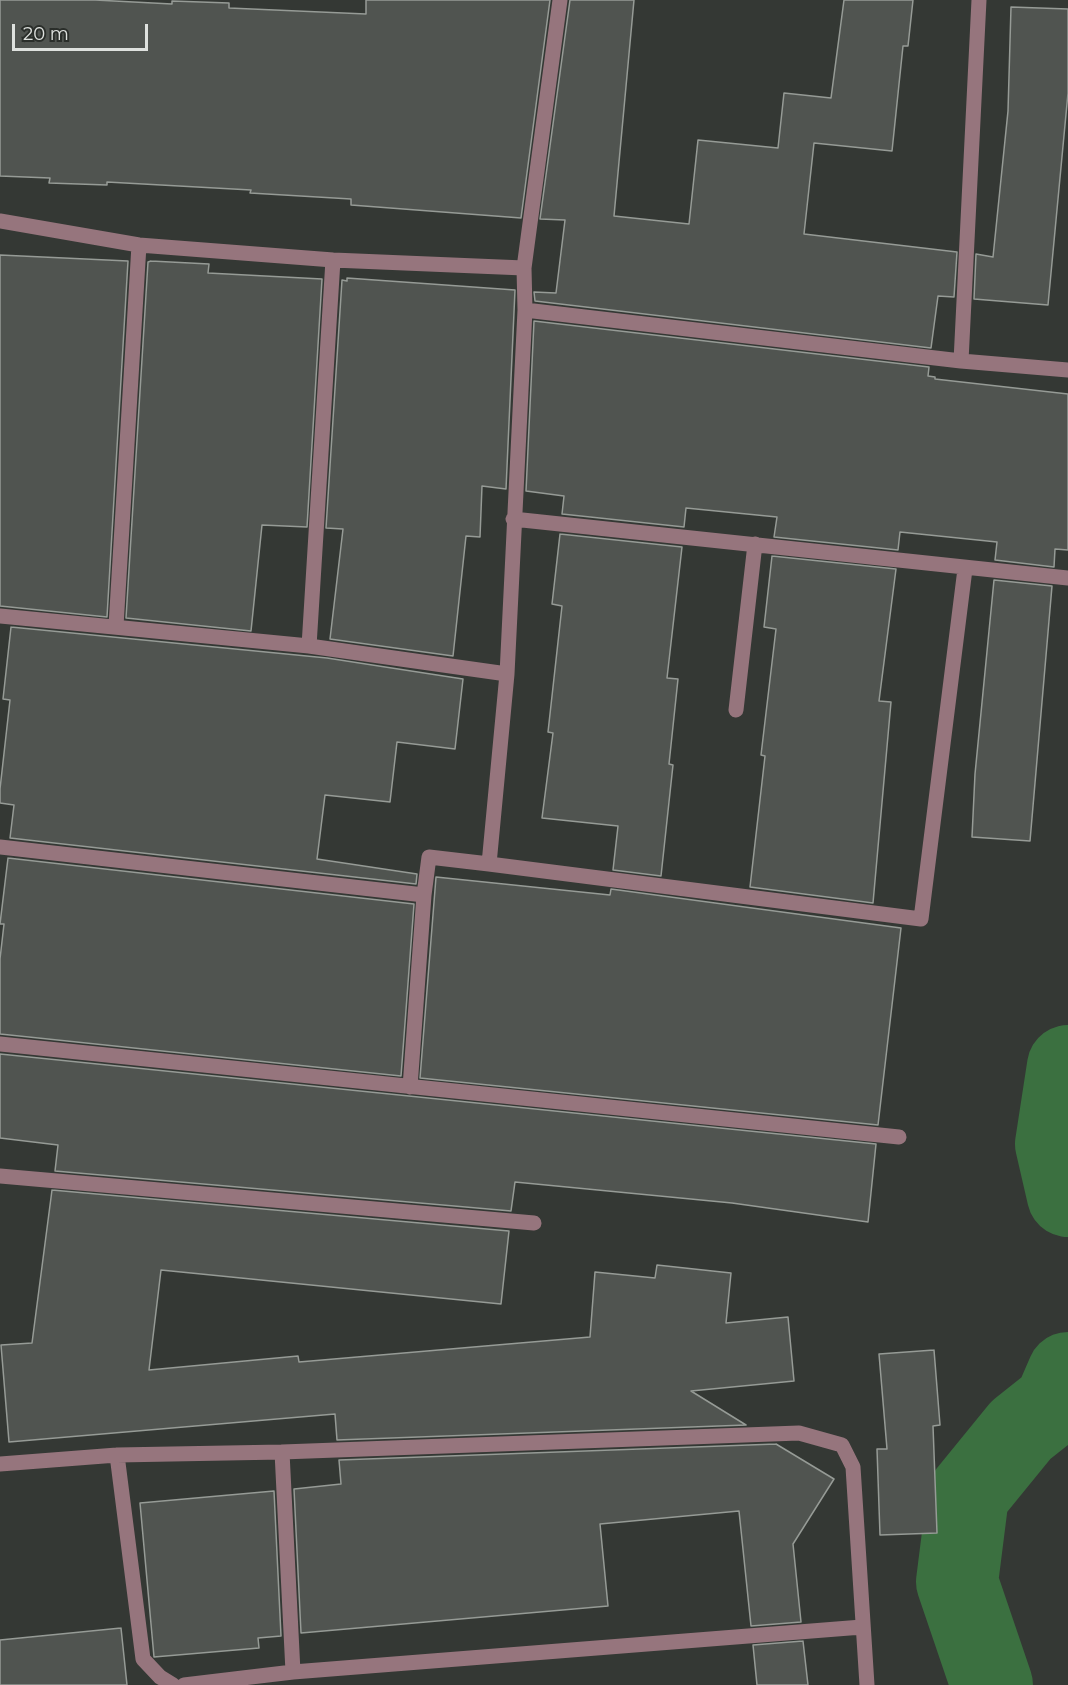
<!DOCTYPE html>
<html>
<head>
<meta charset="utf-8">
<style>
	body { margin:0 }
	#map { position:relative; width:1068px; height:1685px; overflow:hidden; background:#343834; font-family:Montserrat,sans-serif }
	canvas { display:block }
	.scale { position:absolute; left:12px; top:24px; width:136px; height:27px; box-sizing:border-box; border:3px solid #dee1de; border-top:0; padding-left:8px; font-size:18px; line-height:21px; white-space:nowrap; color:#dee1de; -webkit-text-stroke:4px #2a2e2a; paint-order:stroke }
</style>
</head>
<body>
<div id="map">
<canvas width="1068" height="1685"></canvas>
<div class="scale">20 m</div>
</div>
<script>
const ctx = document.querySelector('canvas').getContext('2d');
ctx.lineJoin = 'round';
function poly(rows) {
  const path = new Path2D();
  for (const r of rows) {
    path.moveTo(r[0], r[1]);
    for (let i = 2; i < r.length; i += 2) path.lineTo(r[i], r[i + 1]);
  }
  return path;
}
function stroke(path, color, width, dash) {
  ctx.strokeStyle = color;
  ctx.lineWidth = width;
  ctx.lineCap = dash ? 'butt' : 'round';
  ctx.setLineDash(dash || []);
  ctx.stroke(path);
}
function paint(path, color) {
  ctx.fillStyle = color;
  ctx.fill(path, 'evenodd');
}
const river = poly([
	[1068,1066,1056,1144,1068,1196],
	[992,1685,957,1582,968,1495,1021,1430,1055,1403,1068,1373]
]);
const building = poly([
	[0,0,95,0,172,4,172,1,229,3,229,8,366,14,366,0,550,0,521,218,351,205,351,199,250,193,251,190,107,182,107,185,49,183,50,178,0,176,0,0],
	[570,0,634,0,614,216,689,224,698,140,778,148,784,93,831,98,844,0,913,0,908,46,903,46,892,151,814,143,804,234,957,252,954,297,938,296,931,348,535,301,534,292,556,293,565,220,540,219,570,0],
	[1011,7,1068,9,1068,93,1048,305,974,299,976,254,993,257,1008,111,1011,7],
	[0,255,128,261,107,617,0,606,0,255],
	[151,261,209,264,208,273,322,279,307,527,262,525,251,631,126,618,148,262,151,261],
	[347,278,515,290,506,489,482,486,480,537,466,536,453,656,330,639,343,529,326,528,342,280,347,281,347,278],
	[534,321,929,367,928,376,935,377,935,379,1068,394,1068,550,1055,549,1054,567,995,560,997,542,900,532,898,550,774,537,777,517,686,508,684,527,562,514,564,496,526,491,534,321],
	[560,534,682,547,667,678,678,679,669,764,673,765,661,876,613,870,618,826,542,818,553,733,548,732,562,606,552,604,560,534],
	[772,556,896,569,879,701,891,702,873,903,750,887,765,756,761,755,776,629,764,627,772,556],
	[994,580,1052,586,1030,841,972,837,975,774,994,580],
	[11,627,327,658,463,679,455,749,397,742,390,802,325,795,317,859,417,874,416,884,10,838,14,805,0,803,0,789,10,700,3,699,11,627],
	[8,858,414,904,401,1076,0,1034,0,959,4,924,0,924,8,858],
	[436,877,610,895,611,889,901,928,878,1125,420,1078,436,877],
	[0,1054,876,1144,868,1222,732,1203,515,1182,511,1211,55,1171,58,1145,0,1138,0,1054],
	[52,1190,509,1231,501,1304,161,1270,149,1370,298,1356,299,1362,590,1337,595,1272,655,1278,657,1265,731,1273,726,1323,788,1317,794,1381,691,1391,746,1425,337,1440,335,1414,9,1442,1,1345,32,1343,52,1190],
	[934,1350,940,1425,933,1426,937,1533,880,1535,877,1449,887,1449,879,1354,934,1350],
	[776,1444,834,1479,793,1544,801,1622,751,1626,739,1511,600,1524,608,1606,301,1633,294,1489,341,1484,339,1460,776,1444],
	[274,1491,281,1636,258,1638,259,1648,154,1657,140,1503,274,1491],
	[121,1628,127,1685,0,1685,0,1640,121,1628],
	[803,1641,808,1685,757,1685,753,1645,803,1641]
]);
const minor = poly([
	[0,221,139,245,333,260,524,268],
	[525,310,961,361,1068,370],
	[961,361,979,0],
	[513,519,1068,578],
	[0,616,309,646,507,674],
	[116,626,139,245],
	[309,646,333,260],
	[736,710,755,544],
	[0,847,424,895,429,857,489,864,507,674,525,310,524,268,560,0],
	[489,864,921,919,965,569],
	[0,1044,899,1137],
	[410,1087,424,895],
	[0,1176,534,1223],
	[282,1452,293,1672],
	[117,1455,143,1659,160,1677,173,1685],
	[0,1464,117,1455,282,1452,799,1433,842,1445,853,1467,867,1685],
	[184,1685,293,1672,862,1627]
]);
stroke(river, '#3b7040', 82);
paint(building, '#505450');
stroke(building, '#969b96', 1.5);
stroke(minor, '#96757d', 15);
</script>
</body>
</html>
